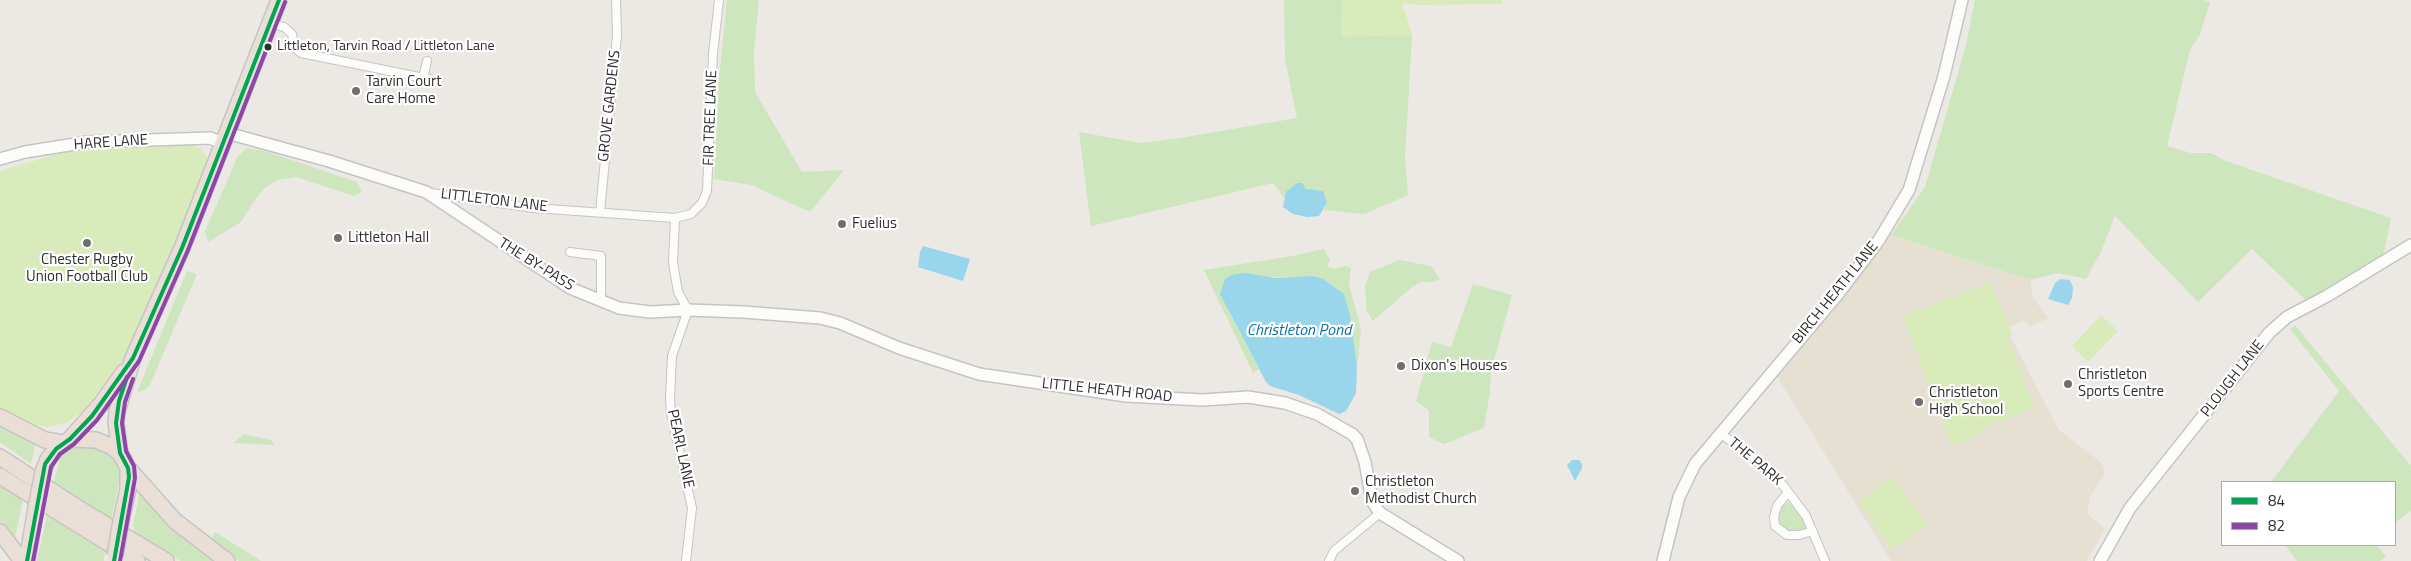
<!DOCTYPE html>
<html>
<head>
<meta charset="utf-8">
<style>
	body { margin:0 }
	#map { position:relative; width:2411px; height:561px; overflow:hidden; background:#ece8e4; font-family:"Titillium Web",sans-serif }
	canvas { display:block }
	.legend { position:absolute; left:2221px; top:481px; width:175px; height:65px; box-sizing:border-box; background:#fff; border:1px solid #ababab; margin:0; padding:6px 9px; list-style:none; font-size:15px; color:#2e2e2e }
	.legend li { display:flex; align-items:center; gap:10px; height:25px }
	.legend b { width:25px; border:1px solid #ababab }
</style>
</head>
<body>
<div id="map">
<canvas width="2411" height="561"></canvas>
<ul class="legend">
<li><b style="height:6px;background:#00a651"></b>84</li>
<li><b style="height:6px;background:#8e44ad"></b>82</li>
</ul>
</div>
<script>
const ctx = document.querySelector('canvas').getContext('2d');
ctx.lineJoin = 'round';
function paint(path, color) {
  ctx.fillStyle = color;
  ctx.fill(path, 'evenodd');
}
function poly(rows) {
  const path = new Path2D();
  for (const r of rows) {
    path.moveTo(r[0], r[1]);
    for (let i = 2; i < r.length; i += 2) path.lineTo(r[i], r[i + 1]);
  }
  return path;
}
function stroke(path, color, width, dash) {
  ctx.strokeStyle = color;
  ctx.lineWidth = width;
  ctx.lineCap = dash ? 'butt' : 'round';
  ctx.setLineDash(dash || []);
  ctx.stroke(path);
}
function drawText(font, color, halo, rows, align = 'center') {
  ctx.font = font + ' "Titillium Web",sans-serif';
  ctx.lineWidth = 4.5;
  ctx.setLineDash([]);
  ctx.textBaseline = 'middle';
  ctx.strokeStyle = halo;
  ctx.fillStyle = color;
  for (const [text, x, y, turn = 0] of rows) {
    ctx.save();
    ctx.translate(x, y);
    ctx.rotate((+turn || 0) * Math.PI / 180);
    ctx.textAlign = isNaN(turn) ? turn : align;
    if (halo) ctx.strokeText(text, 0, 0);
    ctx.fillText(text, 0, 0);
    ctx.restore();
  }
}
const education = poly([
	[1891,235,2031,280,2032,296,2048,318,2030,327,2023,320,2007,329,2058,429,2102,463,2105,474,2090,497,2087,513,2105,529,2087,561,1891,561,1776,375]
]);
const green = poly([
	[727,0,759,0,754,50,755,92,802,172,844,170,810,212,751,185,714,179,719,78],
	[1284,0,1377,0,1405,13,1412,35,1405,157,1408,195,1364,214,1324,210,1327,203,1286,192,1285,199,1273,183,1091,226,1079,132,1140,143,1180,138,1297,118,1285,59],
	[1975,0,2204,0,2210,3,2200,34,2190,50,2167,146,2191,153,2211,153,2226,161,2391,218,2384,252,2379,260,2307,301,2252,249,2198,302,2115,216,2101,252,2086,279,2058,273,2031,280,1891,235,1925,187,1966,45],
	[247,148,265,151,357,182,362,192,354,196,296,177,277,180,264,189,255,200,241,222,208,242,205,231,238,156],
	[1324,249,1330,260,1327,266,1335,269,1346,266,1351,268,1349,284,1361,330,1357,367,1352,337,1301,277,1257,277,1245,273,1228,310,1259,369,1253,373,1204,270,1292,256],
	[1399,260,1431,266,1440,279,1433,282,1421,282,1411,288,1373,321,1367,312,1366,304,1365,285,1370,272],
	[187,271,197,274,150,385,145,390,137,392],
	[1473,284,1512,295,1491,371,1490,392,1484,428,1444,444,1429,437,1429,410,1416,401,1432,342,1451,347],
	[2295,325,2411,466,2411,511,2395,523,2395,482,2271,482,2339,391,2290,329],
	[0,426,35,444,31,464,0,442],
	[244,434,271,440,275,445,233,443],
	[84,443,111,455,119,466,121,474,111,519,53,485,61,455,72,446],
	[0,483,23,499,15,539,0,522],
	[140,490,191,544,216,561,181,561,134,535,135,528,133,526],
	[1788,502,1796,507,1805,522,1805,528,1801,531,1786,531,1778,526,1776,518,1778,510,1783,504],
	[47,515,105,552,104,561,37,561],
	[215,532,261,561,239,561,211,540],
	[2285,545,2376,545,2386,556,2380,561,2297,561]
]);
const pitch = poly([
	[1342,0,1502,0,1502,4,1417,5,1402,3,1412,35,1341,37],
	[190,143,199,148,207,157,207,168,124,359,82,412,66,423,48,427,30,424,0,408,0,171,88,145],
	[1991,282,2012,335,2007,337,2035,408,1981,429,1983,434,1952,445,1903,316],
	[2101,315,2118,331,2088,362,2072,346],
	[1893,476,1927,525,1891,549,1858,501]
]);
const water = poly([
	[1297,183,1302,183,1306,189,1323,191,1327,203,1319,216,1307,217,1293,214,1283,207,1286,192],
	[923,246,970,259,963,281,918,267,920,252],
	[1245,273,1276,278,1313,276,1323,279,1344,294,1350,315,1357,367,1356,393,1346,411,1339,414,1299,395,1270,386,1266,382,1220,294,1225,279,1231,275],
	[2060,279,2070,280,2073,287,2072,298,2068,305,2048,299,2055,283],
	[1572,460,1579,460,1582,464,1582,468,1575,481,1567,465]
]);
const street = poly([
	[270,23,284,27,292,34,294,47,301,53,429,79],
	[423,78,427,61],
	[431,193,534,208,675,218,673,263,678,292,688,310,672,356,670,398,671,413,692,508,686,561],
	[600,212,617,36,616,0],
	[675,218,691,214,702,203,707,191,713,54,719,0],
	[570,252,601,256,601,301],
	[1720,433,1750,455,1783,485,1806,516,1825,561],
	[1788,492,1777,506,1774,517,1775,526,1787,535,1799,535,1813,531],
	[1329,561,1334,551,1380,513]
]);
const secondary = poly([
	[227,133,329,161,426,192,570,288,619,308,650,312,688,310,743,312,820,318,840,323,899,348,979,374,1126,396,1203,400,1248,397,1285,403,1317,414,1352,434,1357,439,1365,462,1372,501,1380,513,1458,561],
	[0,159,25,152,88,142,210,138,223,143],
	[1663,561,1679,497,1695,464,1838,294,1879,240,1909,190,1944,76,1962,0],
	[2100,561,2130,508,2269,333,2287,317,2327,296,2411,245]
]);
const highway = poly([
	[0,417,45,440,63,443],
	[70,439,101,404,124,372],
	[120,453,116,423,117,412,133,358,182,248,279,0],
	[0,457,78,508,166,561],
	[128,468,175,521,227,561],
	[43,472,48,459,56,449,70,439,96,440,112,447,120,453,128,468,128,489,121,521],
	[0,476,137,561],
	[0,532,22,561],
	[27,561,36,508]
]);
const highwayBridge = poly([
	[36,508,43,472],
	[115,556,121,521]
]);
const bus1 = poly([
	[27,561,45,464,56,449,70,439,92,416,133,358,182,248,279,0],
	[114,561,129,477,128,468,120,453,116,423,119,401,127,377]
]);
const bus2 = poly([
	[33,561,51,467,60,454,74,444,97,420,139,361,188,250,285,2],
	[120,561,135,478,134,466,126,451,122,423,125,402,133,379]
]);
const markers = [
	[268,47,4.5,"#2e2e2e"],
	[356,91,5,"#706f6e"],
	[842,224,5,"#706f6e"],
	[338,238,5,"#706f6e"],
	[87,243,5,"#706f6e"],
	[1401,366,5,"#706f6e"],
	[2068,384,5,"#706f6e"],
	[1919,402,5,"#706f6e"],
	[1355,491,5,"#706f6e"]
];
const busNames = [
	["Littleton, Tarvin Road / Littleton Lane",277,47]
];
const poiNames = [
	["Tarvin Court",366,82],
	["Care Home",366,99],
	["Fuelius",852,224],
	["Littleton Hall",348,238],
	["Chester Rugby",87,260,"center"],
	["Union Football Club",87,277,"center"],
	["Dixon's Houses",1411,366],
	["Christleton",2078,375],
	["Sports Centre",2078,392],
	["Christleton",1929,393],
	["High School",1929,410],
	["Christleton",1365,482],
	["Methodist Church",1365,499]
];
const streetNames = [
	["GROVE GARDENS",610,106,-84],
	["FIR TREE LANE",711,118,-88],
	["HARE LANE",111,143,-4],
	["LITTLETON LANE",494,201,7],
	["THE BY-PASS",536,265,32],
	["BIRCH HEATH LANE",1836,293,-51],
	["PLOUGH LANE",2233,379,-52],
	["LITTLE HEATH ROAD",1107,391,6],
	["PEARL LANE",680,449,78],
	["THE PARK",1755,462,40]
];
const waterNames = [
	["Christleton Pond",1299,331]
];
paint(education, '#e6e0d3');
paint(green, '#cee6be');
paint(pitch, '#d9eabb');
paint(water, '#99d6ec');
stroke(street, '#c5c4c5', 10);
stroke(secondary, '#c5c4c5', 14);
stroke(highway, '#c6c5c4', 18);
stroke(street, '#fcfcfb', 8);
stroke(secondary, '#fcfcfb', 11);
stroke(highway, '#eadfd6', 15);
stroke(highwayBridge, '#c6c5c4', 18, []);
stroke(highwayBridge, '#eadfd6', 15);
stroke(bus1, '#00a651', 4);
stroke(bus2, '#8e44ad', 4);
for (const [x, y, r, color] of markers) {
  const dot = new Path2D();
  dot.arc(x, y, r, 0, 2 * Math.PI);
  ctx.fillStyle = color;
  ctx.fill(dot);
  stroke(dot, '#fff', 2);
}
drawText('14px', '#2e2e2e', '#fff', busNames, 'left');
drawText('15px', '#2e2e2e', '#fff', poiNames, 'left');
drawText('15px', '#2e2e2e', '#fff', streetNames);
drawText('italic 16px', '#0d6fa3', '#fff', waterNames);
</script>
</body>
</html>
